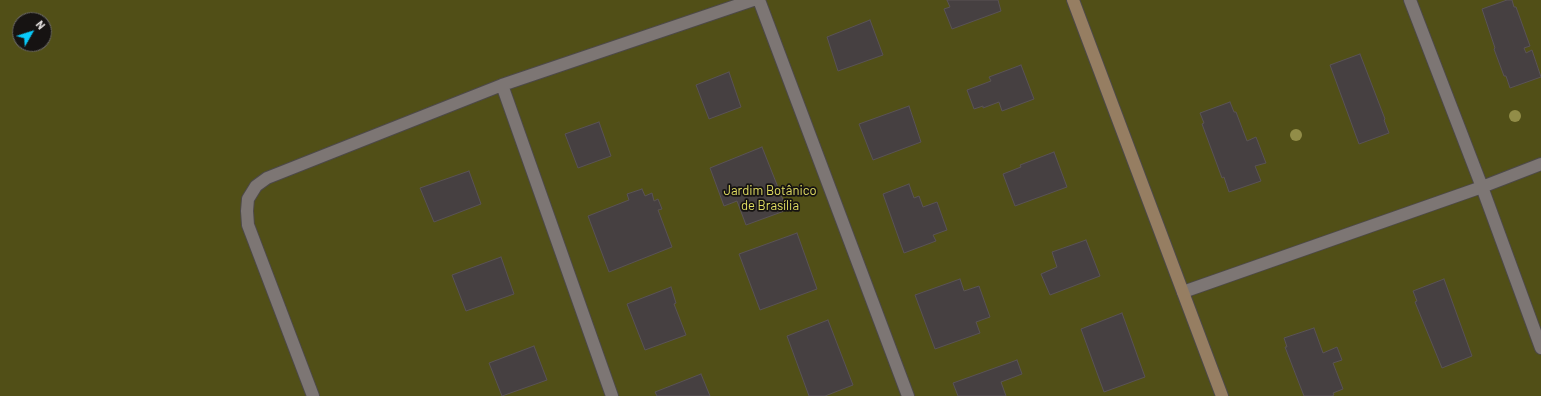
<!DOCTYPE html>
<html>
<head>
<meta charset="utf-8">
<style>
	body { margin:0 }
	#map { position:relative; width:1541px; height:396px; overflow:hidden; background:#302a28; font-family:Barlow,sans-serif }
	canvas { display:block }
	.north { position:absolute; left:12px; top:12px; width:40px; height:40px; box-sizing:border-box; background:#161312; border:1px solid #6a6766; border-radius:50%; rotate:51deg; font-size:11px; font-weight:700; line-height:16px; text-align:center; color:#e8e4e3 }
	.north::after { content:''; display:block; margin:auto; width:14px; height:18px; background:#09cafa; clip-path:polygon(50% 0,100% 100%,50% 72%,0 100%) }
</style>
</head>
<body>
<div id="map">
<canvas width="1541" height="396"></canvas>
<div class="north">N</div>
</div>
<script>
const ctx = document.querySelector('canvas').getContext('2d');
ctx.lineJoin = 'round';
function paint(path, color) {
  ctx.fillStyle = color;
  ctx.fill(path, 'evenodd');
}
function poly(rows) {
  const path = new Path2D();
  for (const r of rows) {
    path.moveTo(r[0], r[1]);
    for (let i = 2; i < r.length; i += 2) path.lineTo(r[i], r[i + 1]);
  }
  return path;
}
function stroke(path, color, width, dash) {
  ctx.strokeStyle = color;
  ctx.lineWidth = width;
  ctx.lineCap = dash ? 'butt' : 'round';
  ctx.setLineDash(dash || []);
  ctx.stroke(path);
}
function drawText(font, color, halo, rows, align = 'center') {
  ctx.font = font + ' Barlow,sans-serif';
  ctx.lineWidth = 3.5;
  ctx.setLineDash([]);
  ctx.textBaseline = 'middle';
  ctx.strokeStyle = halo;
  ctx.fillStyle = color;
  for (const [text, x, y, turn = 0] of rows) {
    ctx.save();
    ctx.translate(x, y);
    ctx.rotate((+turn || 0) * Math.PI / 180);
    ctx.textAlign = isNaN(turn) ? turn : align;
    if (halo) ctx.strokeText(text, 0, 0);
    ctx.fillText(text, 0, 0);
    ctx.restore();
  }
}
const green = poly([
	[0,0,1541,0,1541,396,0,396],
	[20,20,44,20,44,44,20,44]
]);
const building = poly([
	[947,0,998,0,1001,11,952,29,944,9,950,7,947,0],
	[1507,0,1512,0,1514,7,1516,7,1530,46,1524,48,1526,53,1532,50,1541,77,1510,88,1506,76,1504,76,1494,49,1495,48,1482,9,1507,0],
	[870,20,883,55,838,71,827,37,870,20],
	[1360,54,1385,119,1384,120,1389,133,1359,144,1330,65,1360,54],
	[1021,65,1034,99,1002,111,999,102,983,108,983,106,974,109,967,90,991,81,989,77,1021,65],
	[729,72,741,107,709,119,696,85,729,72],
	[1230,102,1234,112,1236,112,1247,141,1256,137,1266,163,1255,166,1261,181,1229,192,1224,177,1222,178,1202,124,1204,123,1200,113,1230,102],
	[909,106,921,142,873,160,859,124,909,106],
	[599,122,611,156,578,168,565,134,599,122],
	[762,147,787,210,746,225,737,201,724,206,710,168,762,147],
	[1054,152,1067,187,1015,206,1003,174,1021,167,1020,165,1054,152],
	[469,171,481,204,434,222,420,188,469,171],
	[909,184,914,198,919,196,923,207,937,202,947,230,933,235,936,241,904,253,883,194,909,184],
	[642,189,645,196,652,193,654,201,658,199,662,209,658,210,672,247,609,272,588,216,629,200,627,194,642,189],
	[797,233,817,289,760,310,739,254,797,233],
	[1086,240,1100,276,1050,295,1041,274,1057,267,1052,252,1086,240],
	[501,257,514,294,466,311,452,275,501,257],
	[960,279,964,291,979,286,990,317,976,322,980,333,935,349,915,295,960,279],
	[1444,279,1472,356,1442,368,1415,302,1417,301,1413,291,1444,279],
	[671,287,676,303,674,304,686,335,645,350,627,304,671,287],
	[1122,313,1145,377,1104,392,1081,329,1122,313],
	[828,320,853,385,825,396,809,396,787,336,828,320],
	[1314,328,1323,353,1337,347,1342,360,1333,363,1343,389,1333,393,1334,395,1332,396,1304,396,1285,347,1287,347,1284,338,1314,328],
	[534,346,547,380,502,396,489,363,534,346],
	[1017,360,1022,374,1001,382,1006,396,958,396,953,383,1017,360],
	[701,374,710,396,657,396,655,392,701,374]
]);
const street = poly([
	[759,0,908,396],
	[1410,0,1482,187,1541,348],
	[502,85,612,396],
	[1183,292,1482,187,1541,164],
	[313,396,248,225,247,211,248,199,256,186,267,178,502,85,753,0]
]);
const secondary = poly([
	[1073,0,1222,396]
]);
const trees = [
	[1515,116],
	[1296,135]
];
const parkNames = [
	["Jardim Botânico",770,191],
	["de Brasília",770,206]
];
paint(green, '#514f17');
paint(building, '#464041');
stroke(building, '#5a5355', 1);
stroke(street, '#4d4948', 14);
stroke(secondary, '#4d4948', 14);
stroke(street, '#7d7674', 12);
stroke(secondary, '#967e62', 12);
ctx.fillStyle = '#928d48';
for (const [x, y] of trees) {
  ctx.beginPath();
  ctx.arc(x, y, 6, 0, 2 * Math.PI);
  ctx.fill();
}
drawText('13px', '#e2de63', '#161312', parkNames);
</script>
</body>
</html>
